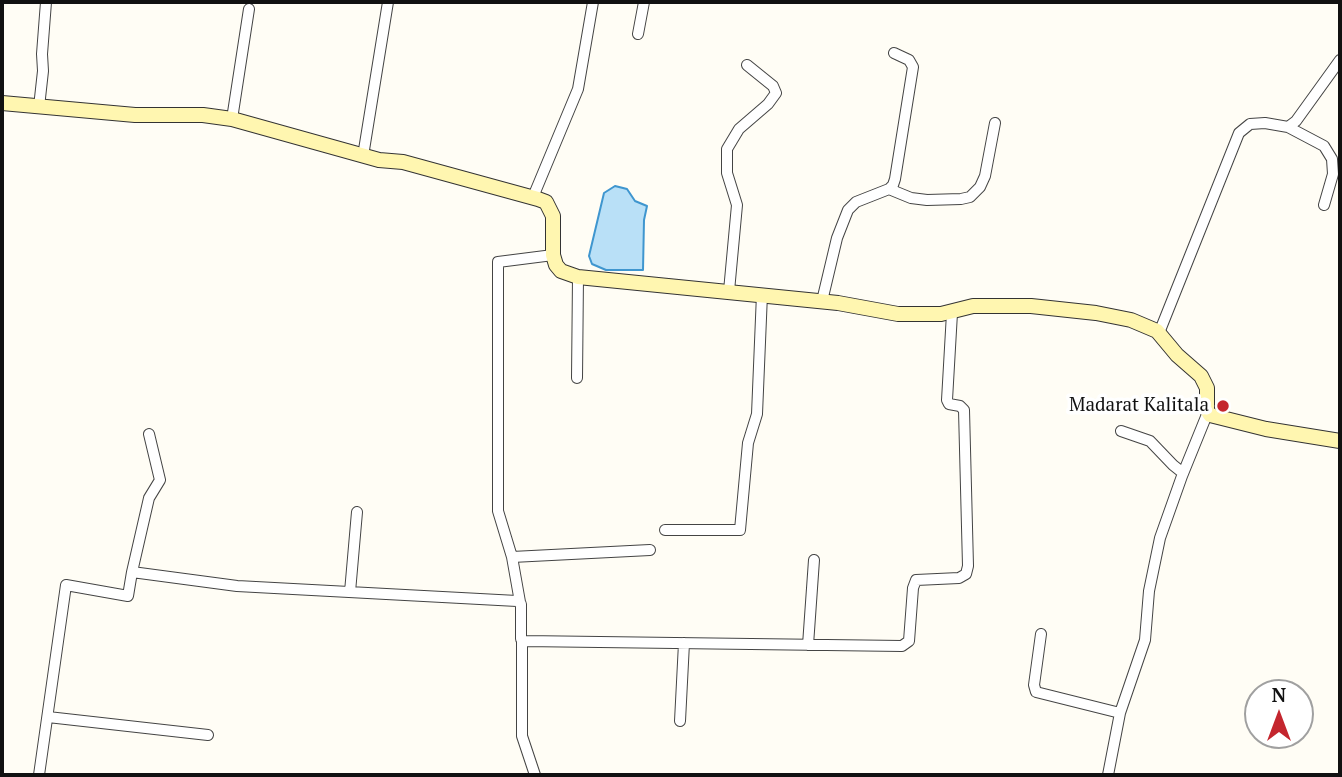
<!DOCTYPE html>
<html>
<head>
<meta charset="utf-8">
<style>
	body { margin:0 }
	#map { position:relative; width:1342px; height:777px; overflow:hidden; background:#fffdf5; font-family:"PT Serif",serif }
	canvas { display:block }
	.frame { position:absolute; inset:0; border:4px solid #111; pointer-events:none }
	.north { position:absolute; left:1244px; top:679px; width:70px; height:70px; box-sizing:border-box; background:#fff; border:2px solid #a0a0a0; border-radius:50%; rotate:0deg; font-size:19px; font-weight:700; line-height:28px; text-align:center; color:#111 }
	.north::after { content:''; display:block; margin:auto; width:24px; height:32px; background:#c4262e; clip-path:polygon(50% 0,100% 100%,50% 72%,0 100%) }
</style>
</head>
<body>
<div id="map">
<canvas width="1342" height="777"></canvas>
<div class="frame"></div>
<div class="north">N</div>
</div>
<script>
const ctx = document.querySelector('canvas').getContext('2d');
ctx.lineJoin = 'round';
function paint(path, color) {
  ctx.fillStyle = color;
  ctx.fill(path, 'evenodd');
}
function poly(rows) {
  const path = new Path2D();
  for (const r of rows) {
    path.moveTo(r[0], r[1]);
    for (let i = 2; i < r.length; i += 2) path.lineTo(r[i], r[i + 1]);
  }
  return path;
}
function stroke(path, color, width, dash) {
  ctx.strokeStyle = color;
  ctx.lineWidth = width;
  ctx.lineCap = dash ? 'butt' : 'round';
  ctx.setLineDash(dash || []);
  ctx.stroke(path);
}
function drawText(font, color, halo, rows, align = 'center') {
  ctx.font = font + ' "PT Serif",serif';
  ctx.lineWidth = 7;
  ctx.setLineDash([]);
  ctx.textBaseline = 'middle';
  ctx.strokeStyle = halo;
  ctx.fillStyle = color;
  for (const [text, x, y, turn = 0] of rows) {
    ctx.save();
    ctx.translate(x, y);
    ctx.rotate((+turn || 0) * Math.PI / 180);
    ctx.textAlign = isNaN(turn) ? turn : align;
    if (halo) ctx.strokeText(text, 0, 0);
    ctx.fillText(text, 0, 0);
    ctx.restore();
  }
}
const water = poly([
	[615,186,627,189,635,201,647,206,644,220,643,270,606,270,592,264,589,256,604,193,615,186]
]);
const street = poly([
	[638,34,644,2],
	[39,107,43,71,42,54,46,2],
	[232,119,249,9],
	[1288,127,1324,146,1332,159,1333,174,1324,205],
	[363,156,388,2],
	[889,189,911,198,927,200,961,199,970,197,980,187,985,176,995,123],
	[533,197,578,89,593,2],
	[729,291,737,205,727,173,727,149,739,129,768,104,776,93,773,86,747,65],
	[822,301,837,238,848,210,856,202,889,189,893,185,895,179,913,67,909,60,894,53],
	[1159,333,1239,133,1250,124,1265,123,1288,127,1296,121,1340,60],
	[577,378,578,277],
	[1121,431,1150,441,1173,465,1183,473],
	[149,434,160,480,149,498,132,572,237,586,517,601,521,604,521,639,524,641,902,646,909,641,913,588,916,580,959,578,966,574,968,566,964,410,960,406,949,404,947,400,952,313],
	[665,530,740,530,748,443,757,414,762,294],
	[512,557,650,550],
	[350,592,357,512],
	[520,602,512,557,498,511,498,262,553,255],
	[1041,634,1034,685,1036,692,1120,713],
	[522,640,522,736,535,775],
	[808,645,814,560],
	[48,717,208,735],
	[680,721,684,643],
	[39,775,66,585,128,596,132,572],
	[1108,775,1120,713,1145,640,1149,591,1160,538,1182,476,1208,412]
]);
const secondary = poly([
	[2,103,135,115,203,115,232,119,379,160,403,162,538,199,546,202,553,216,553,255,556,265,561,271,578,277,838,303,898,314,941,314,973,306,1031,306,1096,313,1131,320,1157,331,1177,355,1201,376,1207,388,1207,410,1210,415,1266,429,1340,441]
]);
const markers = [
	[1223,406,7,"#c4262e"]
];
const poiNames = [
	["Madarat Kalitala",1209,406]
];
paint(water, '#b9e0f7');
stroke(water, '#3f96cf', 2);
stroke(street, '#444', 12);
stroke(secondary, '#333', 16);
stroke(street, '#fff', 10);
stroke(secondary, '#fff6b0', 14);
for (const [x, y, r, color] of markers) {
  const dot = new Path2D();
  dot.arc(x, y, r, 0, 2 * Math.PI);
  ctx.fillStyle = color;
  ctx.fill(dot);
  stroke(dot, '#fff', 2.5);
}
drawText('19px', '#111', '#fff', poiNames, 'right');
</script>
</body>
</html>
